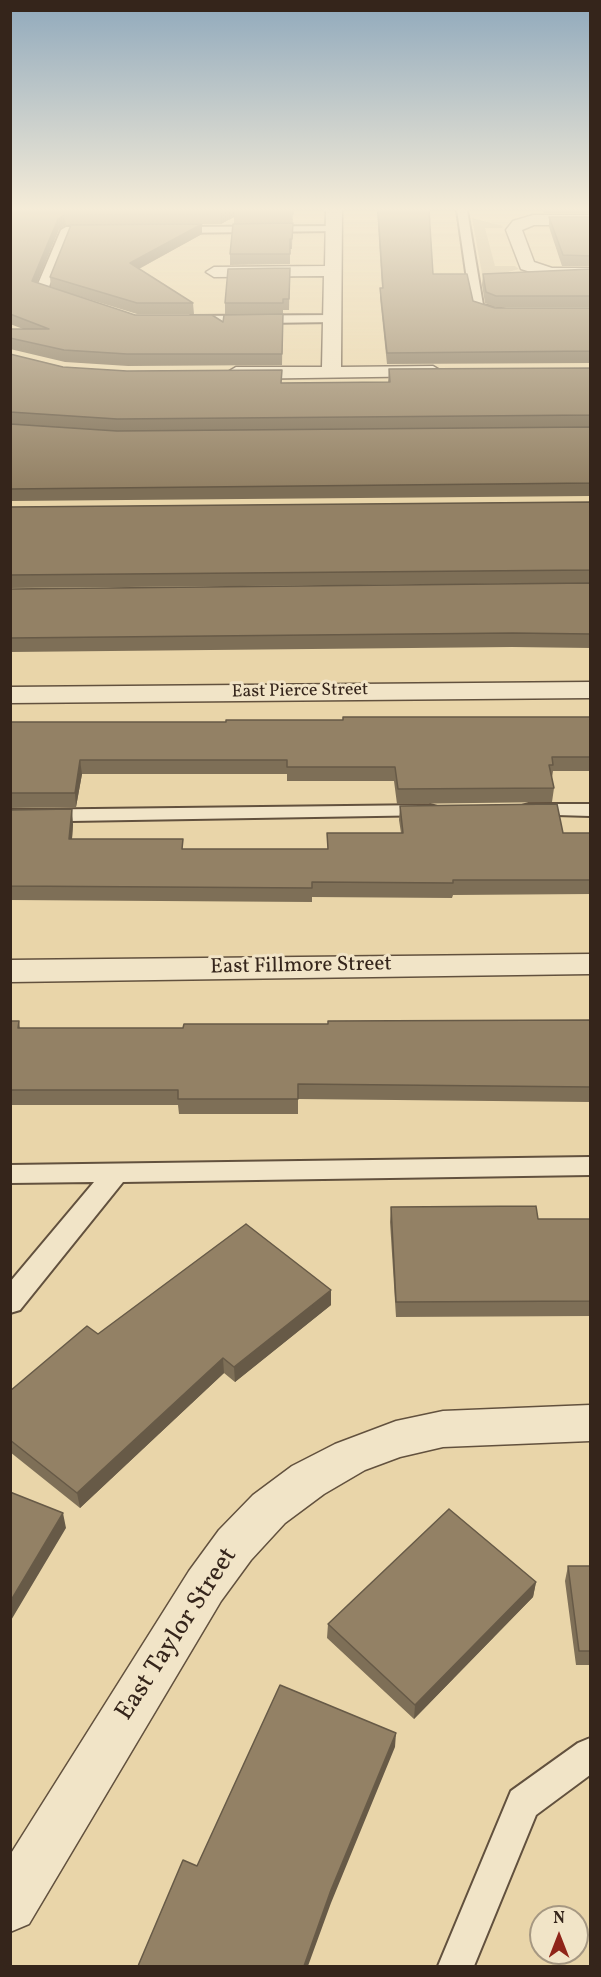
<!DOCTYPE html>
<html>
<head>
<meta charset="utf-8">
<style>
	body { margin:0 }
	#map { position:relative; width:601px; height:1977px; overflow:hidden; background:#e9d5a9; font-family:Vollkorn,serif }
	canvas { display:block }
	.frame { position:absolute; inset:0; border:12px solid #35251b; pointer-events:none }
	.north { position:absolute; left:529px; top:1905px; width:60px; height:60px; box-sizing:border-box; background:#f1e4c7; border:2px solid #a69882; border-radius:50%; rotate:0deg; font-size:16px; font-weight:700; line-height:24px; text-align:center; color:#35251b }
	.north::after { content:''; display:block; margin:auto; width:21px; height:27px; background:#8f2418; clip-path:polygon(50% 0,100% 100%,50% 72%,0 100%) }
</style>
</head>
<body>
<div id="map">
<canvas width="601" height="1977"></canvas>
<div class="frame"></div>
<div class="north">N</div>
</div>
<script>
const ctx = document.querySelector('canvas').getContext('2d');
ctx.lineJoin = 'round';
function paint(path, color) {
  ctx.fillStyle = color;
  ctx.fill(path, 'evenodd');
}
function poly(rows) {
  const path = new Path2D();
  for (const r of rows) {
    path.moveTo(r[0], r[1]);
    for (let i = 2; i < r.length; i += 2) path.lineTo(r[i], r[i + 1]);
  }
  return path;
}
function stroke(path, color, width, dash) {
  ctx.strokeStyle = color;
  ctx.lineWidth = width;
  ctx.lineCap = dash ? 'butt' : 'round';
  ctx.setLineDash(dash || []);
  ctx.stroke(path);
}
function drawText(font, color, halo, rows, align = 'center') {
  ctx.font = font + ' Vollkorn,serif';
  ctx.lineWidth = 6;
  ctx.setLineDash([]);
  ctx.textBaseline = 'middle';
  ctx.strokeStyle = halo;
  ctx.fillStyle = color;
  for (const [text, x, y, turn = 0] of rows) {
    ctx.save();
    ctx.translate(x, y);
    ctx.rotate((+turn || 0) * Math.PI / 180);
    ctx.textAlign = isNaN(turn) ? turn : align;
    if (halo) ctx.strokeText(text, 0, 0);
    ctx.fillText(text, 0, 0);
    ctx.restore();
  }
}
const green = poly([
	[472,218,503,226,502,228,485,228,495,266,515,266,519,269,483,279]
]);
const lane = poly([
	[457,210,467,210,483,305,506,310,506,316,477,311,471,307,457,210],
	[334,226,339,229,338,231,173,233,168,230,173,227,334,226],
	[66,227,98,227,103,230,98,233,70,233,48,289,66,295,68,298,62,302,35,291,61,230,66,227],
	[332,315,336,316,336,322,191,324,185,320,191,316,332,315],
	[529,804,590,804,590,816,522,814,519,810,522,806,529,804],
	[430,805,437,807,440,811,437,815,10,822,10,810,430,805],
	[590,1157,590,1175,123,1182,20,1310,10,1313,10,1282,94,1182,10,1183,10,1165,590,1157],
	[590,1738,590,1775,536,1815,474,1966,438,1966,511,1791,578,1743,590,1738]
]);
const street = poly([
	[326,210,342,210,341,367,433,366,443,372,440,376,236,379,226,373,236,367,322,367,324,276,214,277,206,272,214,267,325,266,326,210],
	[533,215,590,215,590,225,534,225,522,230,534,262,552,268,590,268,590,278,550,278,521,269,506,230,513,221,533,215],
	[590,682,590,698,10,703,10,687,590,682],
	[590,954,590,974,10,982,10,960,590,954],
	[590,1405,590,1441,443,1447,400,1457,365,1470,324,1494,285,1523,251,1560,221,1601,29,1924,10,1932,10,1855,189,1571,219,1530,253,1495,292,1466,335,1444,396,1421,443,1411,590,1405]
]);
const wall = poly([
	[10,210,293,210,292,249,290,249,290,264,230,265,230,254,234,224,234,217,221,224,202,224,202,234,139,269,193,303,194,314,137,314,52,288,135,315,223,322,283,314,282,365,128,366,65,362,10,349,10,329,23,329,10,324],
	[177,224,50,277,51,288,37,283,59,229,66,225],
	[377,210,429,210,433,274,473,301,495,308,591,308,591,363,387,364,380,298,380,288,382,288],
	[542,210,591,210,591,213,544,213],
	[549,217,591,217,591,266,562,266,549,227],
	[290,268,289,310,283,310,283,314,225,314,225,303],
	[591,269,591,307,495,307,485,303,482,285,483,274],
	[10,354,63,367,282,383,388,382,389,369,591,368,591,499,590,496,10,501,10,424,117,431,590,427,118,431,10,424],
	[591,502,591,648,512,647,10,652,10,589,590,583,10,588,10,507],
	[591,717,591,771,553,771,552,778,554,788,552,802,397,804,394,781,287,781,287,774,82,774,76,807,10,808,10,722,226,722,343,720],
	[400,806,563,833,591,833,591,894,453,895,452,898,312,897,312,902,10,900,10,810,73,824,72,839,183,849,327,849,401,833,399,820],
	[591,1020,591,1102,298,1099,298,1114,179,1114,178,1105,10,1105,10,1021,19,1021,20,1028,183,1028,328,1024],
	[391,1207,538,1219,591,1219,591,1316,396,1317,390,1222],
	[331,1290,331,1305,235,1382,224,1373,80,1508,10,1452,10,1391,98,1334],
	[568,1566,591,1566,591,1665,576,1665,565,1581],
	[536,1582,533,1597,414,1719,327,1638,328,1624]
]);
const shadedWall = poly([
	[229,210,234,210,234,217,221,224,220,214],
	[65,215,66,225,59,229,33,292,32,281,58,219],
	[202,224,202,234,131,273,130,263],
	[80,760,82,774,76,807,75,793],
	[72,809,73,824,71,853,69,839],
	[331,1290,331,1305,235,1382,234,1367],
	[223,1358,224,1373,80,1508,77,1493],
	[63,1513,66,1528,10,1622,10,1602],
	[536,1582,533,1597,414,1719,415,1705],
	[396,1733,395,1747,331,1903,308,1966,304,1966,331,1890]
]);
const building = poly([
	[10,210,229,210,220,214,65,215,58,219,32,281,135,315,212,315,223,322,224,315,283,314,282,354,127,354,64,350,10,338,10,329,49,329,10,314,10,210],
	[234,210,293,210,293,214,233,214,234,210],
	[378,210,429,210,433,274,467,274,473,301,495,308,591,308,591,351,387,353,380,288,383,288,378,210],
	[549,217,591,217,591,256,563,255,549,217],
	[293,223,292,239,290,239,290,254,230,254,233,224,293,223],
	[202,224,130,263,193,303,137,303,50,277,71,225,202,224],
	[290,268,289,299,283,299,283,303,225,303,228,269,290,268],
	[591,269,591,296,496,296,486,292,483,274,591,269],
	[10,354,63,367,127,371,282,370,281,383,390,382,389,369,591,368,591,415,117,419,10,412,10,354],
	[10,424,117,431,591,427,591,483,10,489,10,424],
	[591,502,591,570,10,575,10,507,591,502],
	[591,583,591,634,513,633,10,638,10,589,591,583],
	[343,717,591,717,591,757,552,757,553,765,549,765,554,788,398,789,395,767,287,767,287,760,80,760,75,793,10,793,10,722,226,722,226,720,343,720,343,717],
	[557,804,563,833,591,833,591,880,453,880,453,883,312,882,312,888,10,886,10,810,72,809,69,839,183,839,182,849,328,849,327,833,403,833,400,806,557,804],
	[591,1020,591,1087,298,1084,298,1099,178,1099,178,1090,10,1090,10,1021,19,1021,18,1028,183,1028,184,1024,328,1024,328,1021,591,1020],
	[536,1206,538,1219,591,1219,591,1301,396,1302,391,1207,536,1206],
	[246,1224,331,1290,234,1367,223,1358,77,1493,10,1440,10,1391,87,1326,98,1334,246,1224],
	[10,1492,63,1513,10,1602,10,1492],
	[449,1509,536,1582,415,1705,328,1624,449,1509],
	[568,1566,591,1566,591,1651,579,1651,568,1566],
	[280,1685,396,1733,331,1890,304,1966,138,1966,183,1860,197,1866,280,1685]
]);
const farStreetnames = [
	["East Pierce Street",300,692,-1]
];
const streetNames = [
	["East Fillmore Street",301,967,-1]
];
const nearStreetnames = [
	["East Taylor Street",178,1635,-57]
];
paint(green, '#cab791');
stroke(lane, '#62513e', 4);
stroke(street, '#62513e', 3);
paint(lane, '#f1e4c7');
paint(street, '#f1e4c7');
paint(wall, '#7e6f57');
paint(shadedWall, '#675a47');
paint(building, '#938165');
stroke(building, '#675a47', 1.5);
const sky = ctx.createLinearGradient(0, 0, 0, 486);
sky.addColorStop(0, '#90a9bc');
sky.addColorStop(0.43, '#f5ecd8');
sky.addColorStop(1, '#f5ecd800');
ctx.fillStyle = sky;
ctx.fillRect(0, 0, 601, 486);
drawText('18px', '#35251b', '#f1e4c7', farStreetnames);
drawText('21px', '#35251b', '#f1e4c7', streetNames);
drawText('26px', '#35251b', '#f1e4c7', nearStreetnames);
</script>
</body>
</html>
